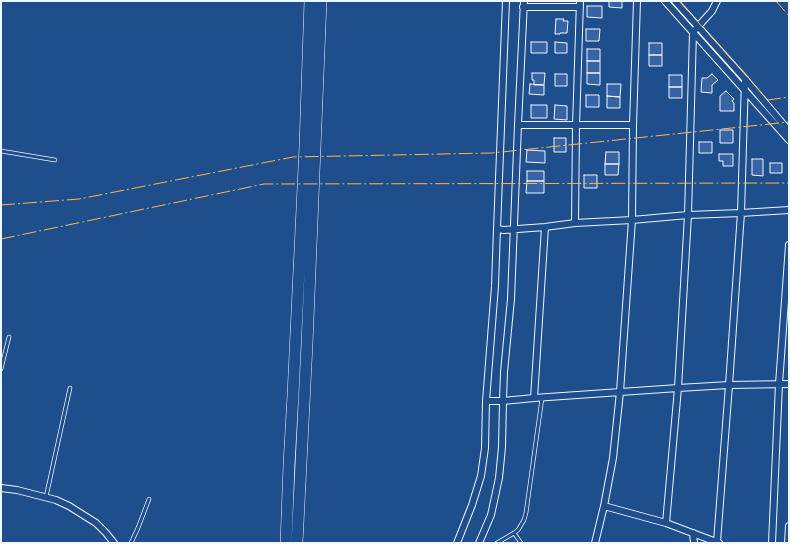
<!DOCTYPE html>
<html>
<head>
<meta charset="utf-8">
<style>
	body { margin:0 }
	#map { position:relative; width:790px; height:544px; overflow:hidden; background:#1f4e8c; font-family:"Playfair Display",serif }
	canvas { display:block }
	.frame { position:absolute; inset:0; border:2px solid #f2f6ff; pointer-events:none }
</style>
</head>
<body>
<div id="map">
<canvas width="790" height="544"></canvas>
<div class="frame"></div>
</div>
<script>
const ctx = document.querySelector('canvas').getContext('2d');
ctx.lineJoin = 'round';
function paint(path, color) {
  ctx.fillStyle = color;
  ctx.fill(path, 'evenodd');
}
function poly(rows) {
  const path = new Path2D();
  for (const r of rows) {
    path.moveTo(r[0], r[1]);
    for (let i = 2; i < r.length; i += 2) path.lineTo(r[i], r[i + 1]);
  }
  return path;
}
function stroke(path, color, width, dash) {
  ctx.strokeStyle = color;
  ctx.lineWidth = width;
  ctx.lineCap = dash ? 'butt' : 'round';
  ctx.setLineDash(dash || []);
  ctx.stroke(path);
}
const building = poly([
	[609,1,622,1,622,8,609,7,609,1],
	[587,6,602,6,602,18,587,17,587,6],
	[556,19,564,19,563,21,568,21,567,33,560,33,560,34,555,34,556,19],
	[586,29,600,29,599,41,586,41,586,29],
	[531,42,547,42,547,53,531,53,531,42],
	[555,42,567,43,567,53,555,53,555,42],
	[649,43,662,43,662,55,649,55,649,43],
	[587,49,600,49,600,61,587,61,587,49],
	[649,55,662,55,662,66,649,66,649,55],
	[587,61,600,61,600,73,587,73,587,61],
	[532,73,545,73,544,85,534,85,534,80,532,80,532,73],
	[587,73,600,73,600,85,587,84,587,73],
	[555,74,567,74,567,86,555,86,555,74],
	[712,74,718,80,712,85,712,93,701,92,702,78,707,78,712,74],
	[669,75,682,75,682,87,669,87,669,75],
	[530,84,544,85,544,95,529,94,530,84],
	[607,84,621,84,620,97,607,96,607,84],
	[669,87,682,87,682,98,669,98,669,87],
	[726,91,734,99,732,101,734,103,734,111,720,111,720,96,726,91],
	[586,95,599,95,599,107,586,107,586,95],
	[607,96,620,97,620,108,607,108,607,96],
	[531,105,547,105,547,118,531,118,531,105],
	[555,105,567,106,567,120,554,119,555,105],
	[720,130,733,130,733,143,720,143,720,130],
	[554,138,566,138,566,152,554,152,554,138],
	[699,142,712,142,712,153,699,153,699,142],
	[527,150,545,151,545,163,526,162,527,150],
	[606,152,619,152,619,164,605,164,606,152],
	[719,154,733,154,733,166,723,166,723,161,719,161,719,154],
	[752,159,763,159,763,176,752,175,752,159],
	[770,163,782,163,782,173,770,173,770,163],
	[605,164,619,164,618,175,605,175,605,164],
	[527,171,544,171,544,181,527,181,527,171],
	[584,175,597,175,597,188,584,188,584,175],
	[527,181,544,181,544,193,526,193,527,181]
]);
const lane = poly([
	[1,151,55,160],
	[1,369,9,337],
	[46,497,70,388],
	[514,533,521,543],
	[131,543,138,528,149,499],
	[497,543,514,533,518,530,524,520,526,513,542,398]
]);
const street = poly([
	[506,1,497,229,504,230,545,227,575,223,632,220,688,215,741,213,789,210],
	[524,1,518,125,511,299,504,372,503,401,534,398,678,388,729,385,789,384],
	[665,1,789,140],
	[675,1,745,79,789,131],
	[523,7,580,7],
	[518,125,633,125],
	[575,223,576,126,580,1],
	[534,398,545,227],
	[486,401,495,286,497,229],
	[1,488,17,490,56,500,69,506,96,523,106,533,114,543],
	[604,506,666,523,719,543],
	[666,523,678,388,688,215,693,32,712,11,717,1],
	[693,533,694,543],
	[717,542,729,385,741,213,745,79],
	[457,543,472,505,481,476,485,448,486,401,503,401,502,447,499,478,491,515,479,543],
	[595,543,604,506,613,458,620,392,632,220,633,125,637,1],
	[772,543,779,384,789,245],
	[788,543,789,526]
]);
const highway = poly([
	[286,543,289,465,293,395,305,146,310,1],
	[297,543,307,344,321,1]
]);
const power = poly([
	[679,1,768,100,789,97],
	[776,1,789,16],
	[1,205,79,199,293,157,492,153,789,122],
	[1,239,264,184,789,183]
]);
paint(building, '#3563a3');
stroke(building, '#f2f6ff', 1);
stroke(lane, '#f2f6ff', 4.5);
stroke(street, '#f2f6ff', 8);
stroke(highway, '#f2f6ff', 12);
stroke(lane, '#1f4e8c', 3);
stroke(street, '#1f4e8c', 6);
stroke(highway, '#1f4e8c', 11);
stroke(power, '#ffb74d', 1, [14, 3, 2, 3]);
</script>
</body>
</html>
